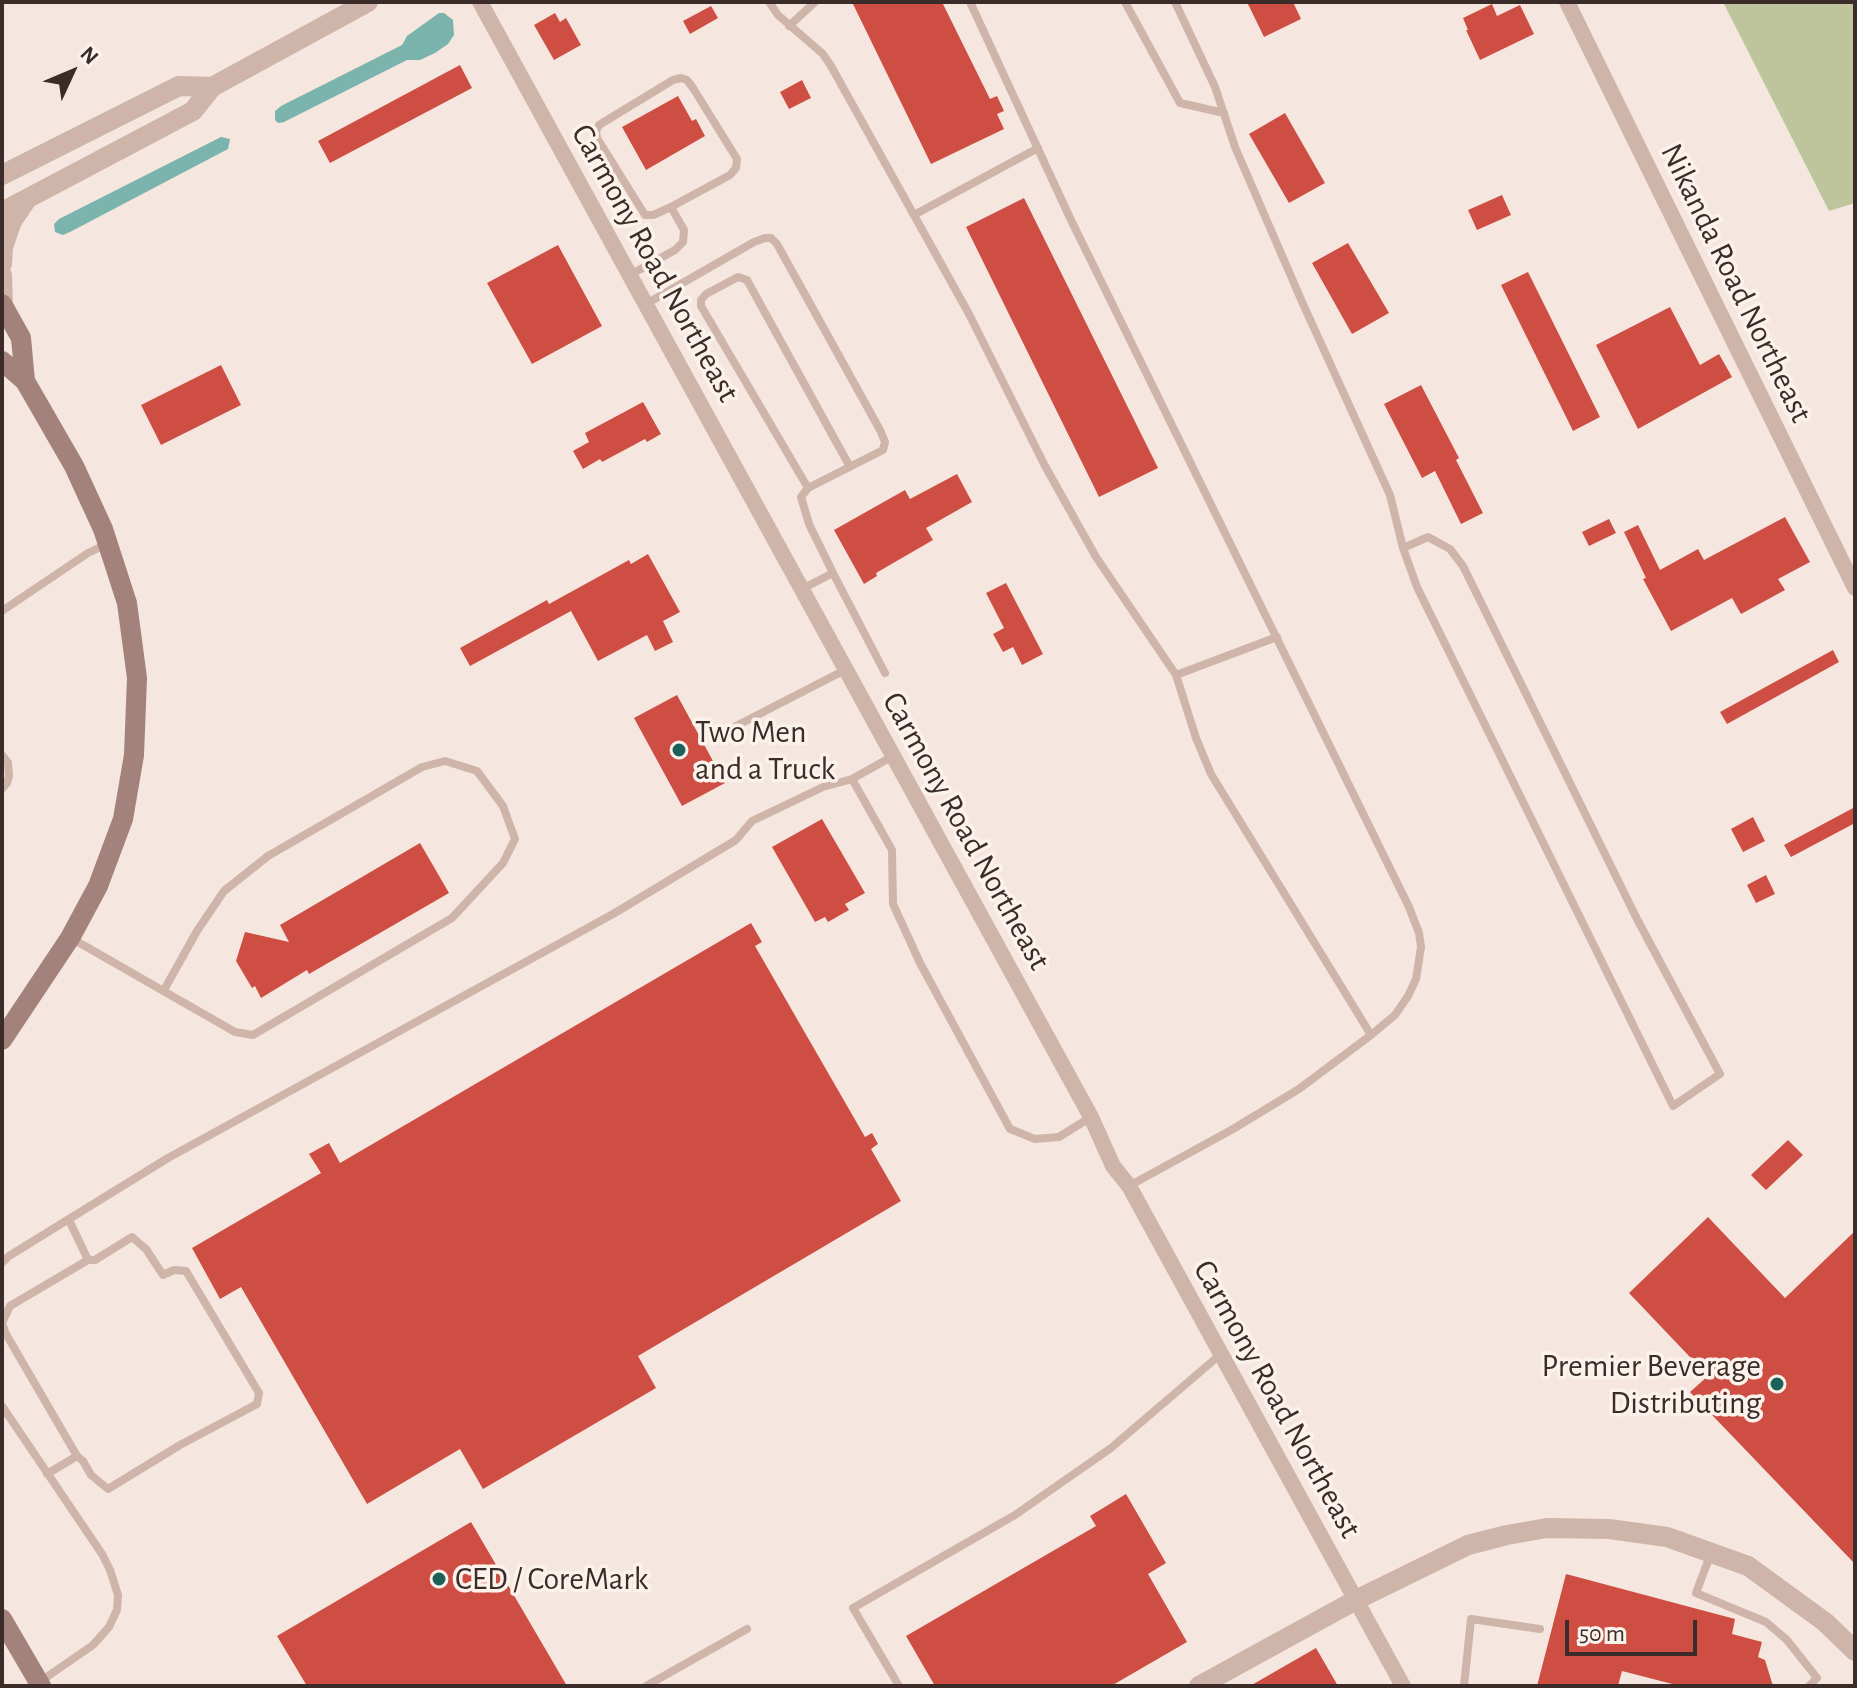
<!DOCTYPE html>
<html>
<head>
<meta charset="utf-8">
<style>
	body { margin:0 }
	#map { position:relative; width:1857px; height:1688px; overflow:hidden; background:#f5e7df; font-family:"Alegreya Sans",sans-serif }
	canvas { display:block }
	.frame { position:absolute; inset:0; border:4px solid #3b2c29; pointer-events:none }
	.north { position:absolute; left:32px; top:32px; width:80px; height:80px; -webkit-text-stroke:6px #fbf2ec; paint-order:stroke; rotate:46deg; font-size:22px; font-weight:700; line-height:32px; text-align:center; color:#3b2c29 }
	.north::after { content:''; display:block; margin:auto; width:28px; height:36px; background:#3b2c29; clip-path:polygon(50% 0,100% 100%,50% 72%,0 100%) }
	.scale { position:absolute; left:1565px; top:1620px; width:132px; height:36px; box-sizing:border-box; border:4px solid #3b2c29; border-top:0; padding-left:10px; font-size:24px; line-height:28px; white-space:nowrap; color:#3b2c29; -webkit-text-stroke:6px #fbf2ec; paint-order:stroke }
</style>
</head>
<body>
<div id="map">
<canvas width="1857" height="1688"></canvas>
<div class="frame"></div>
<div class="north">N</div>
<div class="scale">50 m</div>
</div>
<script>
const ctx = document.querySelector('canvas').getContext('2d');
ctx.lineJoin = 'round';
function paint(path, color) {
  ctx.fillStyle = color;
  ctx.fill(path, 'evenodd');
}
function poly(rows) {
  const path = new Path2D();
  for (const r of rows) {
    path.moveTo(r[0], r[1]);
    for (let i = 2; i < r.length; i += 2) path.lineTo(r[i], r[i + 1]);
  }
  return path;
}
function stroke(path, color, width, dash) {
  ctx.strokeStyle = color;
  ctx.lineWidth = width;
  ctx.lineCap = dash ? 'butt' : 'round';
  ctx.setLineDash(dash || []);
  ctx.stroke(path);
}
function drawText(font, color, halo, rows, align = 'center') {
  ctx.font = font + ' "Alegreya Sans",sans-serif';
  ctx.lineWidth = 7;
  ctx.setLineDash([]);
  ctx.textBaseline = 'middle';
  ctx.strokeStyle = halo;
  ctx.fillStyle = color;
  for (const [text, x, y, turn = 0] of rows) {
    ctx.save();
    ctx.translate(x, y);
    ctx.rotate((+turn || 0) * Math.PI / 180);
    ctx.textAlign = isNaN(turn) ? turn : align;
    if (halo) ctx.strokeText(text, 0, 0);
    ctx.fillText(text, 0, 0);
    ctx.restore();
  }
}
const green = poly([
	[1723,2,1855,2,1855,203,1829,211]
]);
const water = poly([
	[439,13,444,13,453,20,454,35,448,44,435,53,420,60,407,60,284,122,278,123,275,120,275,111,281,106,402,45,407,36],
	[221,137,230,139,228,149,70,232,63,235,55,232,54,224,59,219]
]);
const building = poly([
	[852,2,942,2,990,99,997,96,1004,111,997,114,1004,129,931,164],
	[1247,2,1293,2,1301,19,1264,37],
	[1492,4,1497,16,1520,5,1534,34,1480,60,1466,30,1468,30,1463,18],
	[711,6,718,18,690,34,683,21],
	[555,13,560,22,566,18,581,45,554,60,534,25],
	[460,65,472,88,330,163,318,141],
	[802,80,811,98,789,109,780,92],
	[678,96,692,121,696,119,705,136,646,170,622,127],
	[1285,113,1325,183,1289,203,1249,134],
	[1502,195,1511,215,1477,230,1468,210],
	[1024,198,1158,468,1099,497,966,227],
	[1348,243,1389,313,1352,334,1312,263],
	[558,245,602,326,532,364,487,283],
	[1528,272,1600,417,1573,431,1501,285],
	[1670,307,1700,365,1719,354,1732,377,1638,429,1596,345],
	[221,365,241,405,161,445,141,405],
	[1421,385,1459,458,1456,460,1483,513,1461,524,1435,471,1422,478,1384,404],
	[643,402,661,434,647,442,645,439,602,462,600,459,583,469,573,451,589,442,585,433],
	[957,474,972,502,926,528,933,540,876,573,877,576,864,584,834,530,905,490,910,499],
	[1785,517,1810,562,1778,579,1785,590,1741,614,1732,598,1671,631,1643,579,1646,578,1624,532,1638,525,1660,570,1698,549,1704,560],
	[1609,519,1616,533,1589,546,1582,532],
	[648,554,680,612,663,621,673,642,655,651,647,635,598,661,571,611,470,666,460,648,547,600,549,604,629,560,631,564],
	[1006,583,1043,654,1022,665,1013,647,1003,652,993,634,1004,628,986,593],
	[1833,650,1839,662,1727,724,1720,712],
	[677,695,725,783,682,806,634,718],
	[1855,807,1855,823,1791,857,1784,845],
	[1753,817,1765,841,1743,852,1731,829],
	[822,819,865,893,845,904,849,910,828,922,825,917,815,922,772,847],
	[420,843,449,893,309,974,307,970,261,998,255,986,252,988,236,961,245,932,289,942,280,925],
	[1766,875,1775,894,1756,903,1747,885],
	[751,923,762,942,755,946,865,1137,872,1133,878,1144,871,1149,901,1201,638,1356,656,1388,483,1489,460,1449,367,1504,241,1287,220,1299,192,1248,321,1173,309,1154,329,1143,340,1163],
	[1788,1140,1803,1155,1766,1190,1751,1175],
	[1708,1217,1785,1298,1855,1231,1855,1564,1690,1392,1708,1376,1629,1293],
	[1126,1494,1166,1563,1148,1574,1187,1642,1111,1686,935,1686,906,1636,1096,1526,1090,1516],
	[471,1522,567,1686,307,1686,277,1636],
	[1566,1574,1735,1619,1732,1634,1762,1642,1758,1657,1765,1660,1773,1686,1680,1686,1622,1671,1618,1686,1537,1686],
	[1316,1648,1338,1686,1250,1686]
]);
const service = poly([
	[769,2,778,15,823,54,831,66,969,314,1045,466,1096,557,1176,675,1196,738,1211,774,1371,1035],
	[970,2,1070,218,1409,907,1419,933,1421,947,1416,979,1408,996,1395,1015,1371,1035,1299,1089,1233,1129,1129,1186],
	[1125,2,1180,103,1224,113],
	[1175,2,1215,87,1235,147,1303,304,1390,495,1403,548,1417,587,1673,1106,1720,1074,1637,919,1463,566,1450,549,1428,537,1403,548],
	[789,26,815,2],
	[914,215,1038,148],
	[630,275,675,250,683,242,684,230,671,207,730,175,736,168,737,159,693,88,687,80,681,78,673,80,599,125,596,131,597,138,645,215,653,215,671,207],
	[646,304,754,242,765,238,771,238,777,244,880,430,885,442,883,450,808,488,801,497,809,524,833,573,802,589],
	[808,488,701,306,701,300,706,294,738,277,747,280,850,467],
	[833,573,885,673],
	[2,611,88,553,107,544],
	[1176,675,1277,637],
	[736,726,845,670],
	[2,755,8,763,9,776,7,783,2,789],
	[852,779,892,850,893,904,920,963,1010,1129,1035,1139,1059,1137,1091,1117],
	[71,938,235,1032,253,1035,452,918,503,863,515,839,503,806,477,771,445,761,422,767,268,856,224,891,197,931,164,990],
	[2,1263,9,1256,168,1158,613,914,736,840,752,821,823,787,852,779,893,756],
	[2,1406,102,1554,110,1570,118,1595,117,1610,109,1627,93,1645,38,1683],
	[77,1456,6,1334,2,1323,10,1306,88,1260],
	[47,1474,77,1456,83,1461,91,1475,108,1489,180,1445,257,1404,259,1393,186,1271,174,1270,163,1275,146,1249,132,1237,95,1260,88,1260,69,1220],
	[1711,1553,1696,1593,1766,1622,1787,1640,1817,1678,1809,1686],
	[646,1686,747,1629],
	[899,1686,853,1608,1015,1515,1111,1448,1221,1354],
	[1464,1686,1471,1619,1540,1629]
]);
const minor = poly([
	[480,2,1091,1117,1113,1166,1129,1186,1403,1686],
	[1567,2,1855,588]
]);
const tertiary = poly([
	[2,175,179,86,212,87],
	[2,212,193,111,212,87,368,2],
	[2,264,3,247,12,221,25,202],
	[2,275,3,306],
	[1199,1686,1356,1600,1468,1545,1507,1535,1547,1528,1609,1529,1667,1537,1748,1566,1825,1622,1855,1651]
]);
const secondary = poly([
	[2,304,21,338,25,381],
	[2,361,25,381,74,466,103,529,127,603,137,678,134,755,123,819,98,886,70,938,2,1040],
	[2,1619,41,1686]
]);
const markers = [
	[679,750,8,"#1b6059"],
	[1777,1384,8,"#1b6059"],
	[439,1579,8,"#1b6059"]
];
const streetNames = [
	["Carmony Road Northeast",655,263,61],
	["Nikanda Road Northeast",1736,283,64],
	["Carmony Road Northeast",966,831,61],
	["Carmony Road Northeast",1277,1399,61]
];
const poiNames = [
	["Two Men",695,732],
	["and a Truck",695,769],
	["Premier Beverage",1761,1366,"right"],
	["Distributing",1761,1403,"right"],
	["CED / CoreMark",455,1579]
];
paint(green, '#bec59d');
paint(water, '#7bb4ad');
paint(building, '#ce4e43');
stroke(service, '#ceb4a9', 8);
stroke(minor, '#ceb4a9', 16);
stroke(tertiary, '#ceb4a9', 20);
stroke(secondary, '#a2827a', 20);
for (const [x, y, r, color] of markers) {
  const dot = new Path2D();
  dot.arc(x, y, r, 0, 2 * Math.PI);
  ctx.fillStyle = color;
  ctx.fill(dot);
  stroke(dot, '#fbf2ec', 3);
}
drawText('32px', '#3b2c29', '#fbf2ec', streetNames);
drawText('32px', '#3b2c29', '#fbf2ec', poiNames, 'left');
</script>
</body>
</html>
